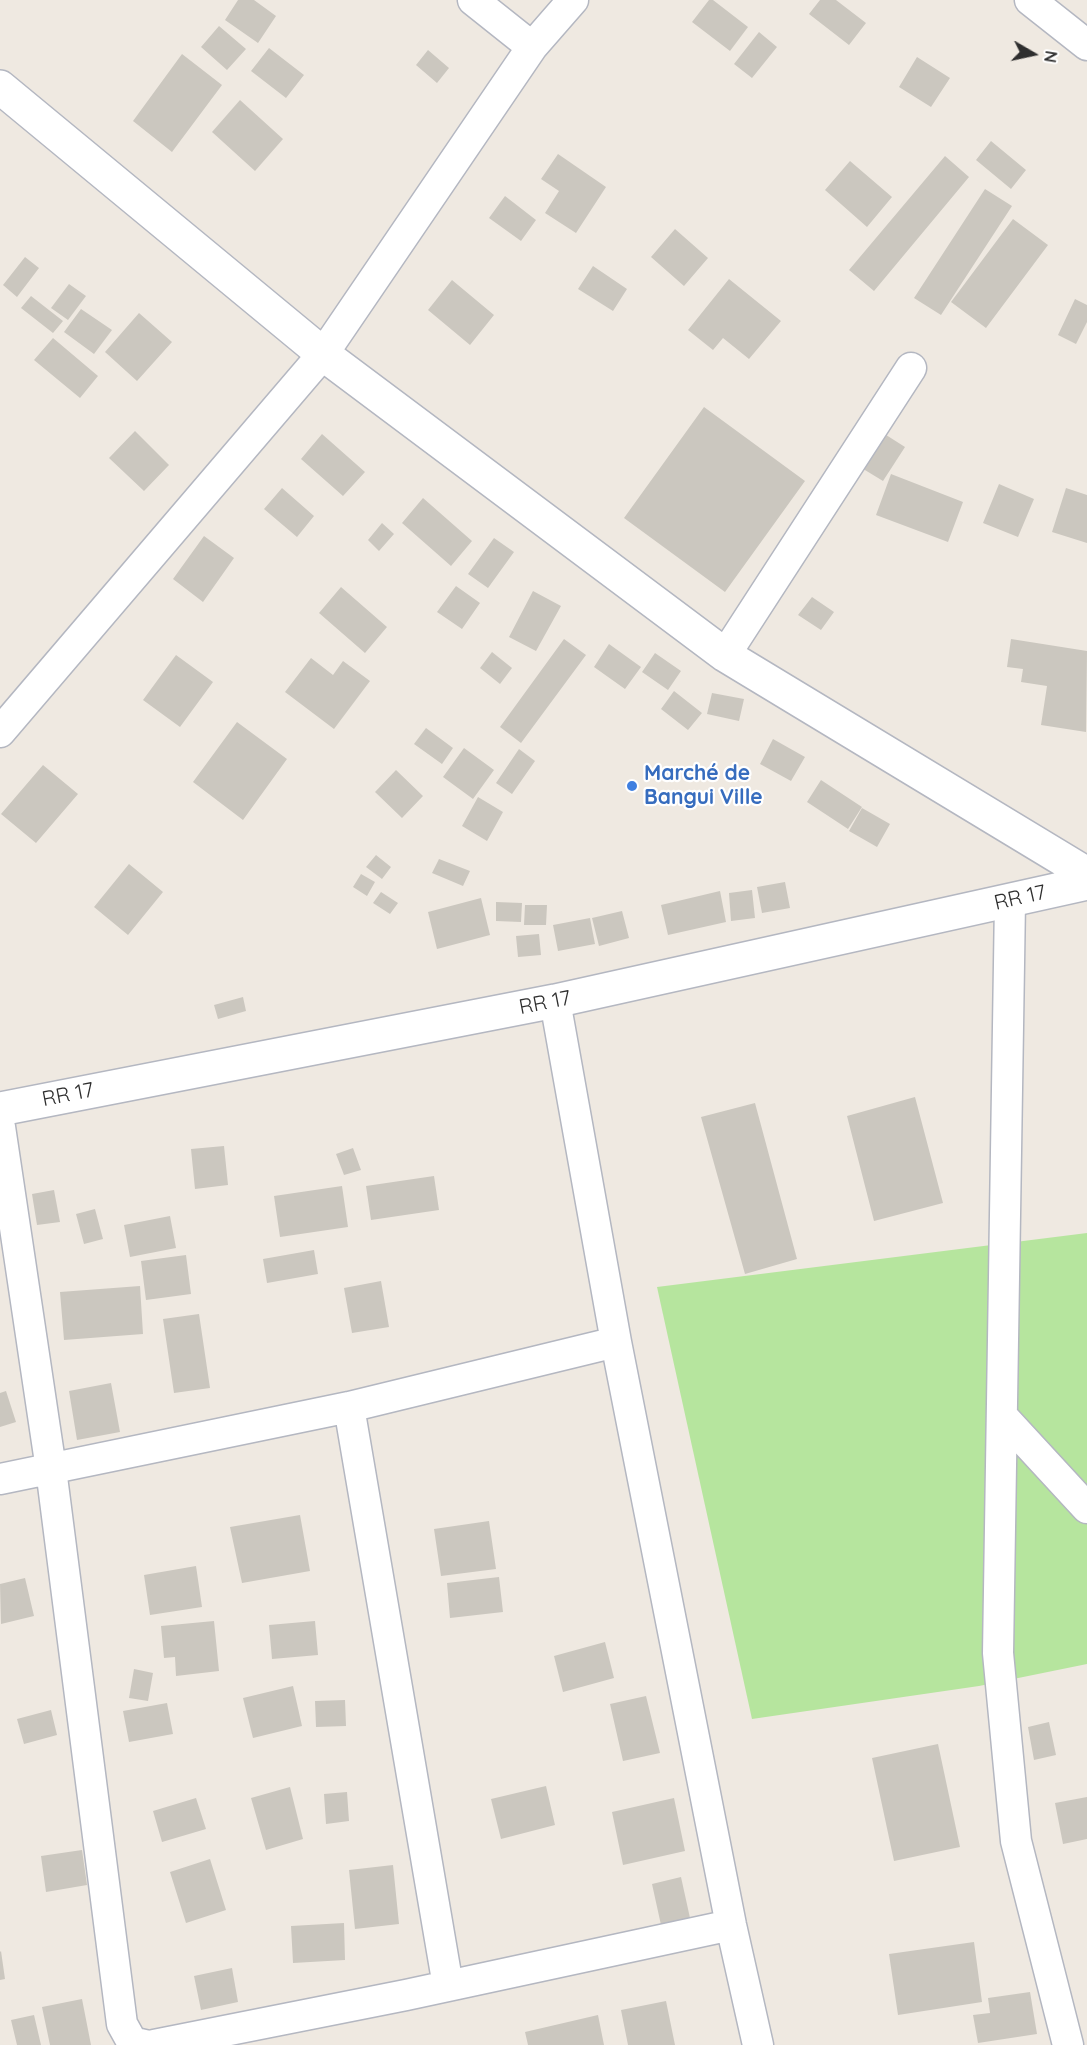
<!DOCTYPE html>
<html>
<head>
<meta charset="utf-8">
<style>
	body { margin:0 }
	#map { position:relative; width:1087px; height:2045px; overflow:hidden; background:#efe9e1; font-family:Quicksand,sans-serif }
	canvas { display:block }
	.north { position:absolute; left:1003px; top:24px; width:60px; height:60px; -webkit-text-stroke:4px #fff; paint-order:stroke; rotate:99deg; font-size:16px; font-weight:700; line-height:24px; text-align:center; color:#2e2e2e }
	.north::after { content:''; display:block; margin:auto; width:21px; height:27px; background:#2e2e2e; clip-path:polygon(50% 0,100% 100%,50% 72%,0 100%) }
</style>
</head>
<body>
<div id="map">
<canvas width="1087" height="2045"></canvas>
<div class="north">N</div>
</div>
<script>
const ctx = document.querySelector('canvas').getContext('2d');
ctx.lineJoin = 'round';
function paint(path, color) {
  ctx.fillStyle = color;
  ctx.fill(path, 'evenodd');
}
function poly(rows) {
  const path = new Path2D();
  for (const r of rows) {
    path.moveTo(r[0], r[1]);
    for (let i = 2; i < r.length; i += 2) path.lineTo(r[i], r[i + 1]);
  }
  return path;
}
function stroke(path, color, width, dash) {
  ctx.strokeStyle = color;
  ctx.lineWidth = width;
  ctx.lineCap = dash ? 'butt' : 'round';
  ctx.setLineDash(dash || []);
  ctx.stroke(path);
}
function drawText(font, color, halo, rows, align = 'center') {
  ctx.font = font + ' Quicksand,sans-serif';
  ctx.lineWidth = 4.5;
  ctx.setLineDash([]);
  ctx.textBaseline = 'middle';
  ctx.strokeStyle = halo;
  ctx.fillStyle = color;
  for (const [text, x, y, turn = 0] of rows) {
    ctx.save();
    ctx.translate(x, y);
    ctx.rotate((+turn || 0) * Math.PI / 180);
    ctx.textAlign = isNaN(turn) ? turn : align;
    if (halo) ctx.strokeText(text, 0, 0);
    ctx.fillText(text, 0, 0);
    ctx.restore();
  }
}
const green = poly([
	[1087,1233,1087,1664,979,1686,752,1719,657,1287]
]);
const building = poly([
	[238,0,254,0,276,16,258,43,225,20],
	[709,0,713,0,748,27,730,51,692,22],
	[820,0,836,0,866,23,849,45,809,14],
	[219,26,246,49,227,70,201,47],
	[759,32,777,47,752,78,734,64],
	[269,48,304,75,286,98,251,71],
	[428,50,449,68,437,83,416,65],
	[182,54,222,85,172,152,133,121],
	[917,57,950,78,931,107,899,87],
	[240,100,283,139,255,171,212,132],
	[991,141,1026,170,1011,189,976,160],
	[558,154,606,187,576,233,545,213,559,191,541,179],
	[945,156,969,177,874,291,849,270],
	[850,161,892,197,867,227,825,190],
	[985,189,1012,206,941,315,914,298],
	[505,196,536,220,521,241,489,218],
	[1013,219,1048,245,986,328,951,302],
	[675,229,708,258,684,286,651,257],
	[25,257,39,268,17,297,3,285],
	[593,266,627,289,613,311,578,289],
	[729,279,781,321,749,359,723,338,713,350,688,330],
	[452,280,494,315,470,345,428,310],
	[69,284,86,296,68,320,51,308],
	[31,296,63,321,53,333,21,308],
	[1075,299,1087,305,1087,322,1076,344,1058,335],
	[81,309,112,330,94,354,64,332],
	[139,313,172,342,137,381,105,352],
	[53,338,98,376,80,398,34,360],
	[704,407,805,481,725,592,624,518],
	[135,431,169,465,144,491,109,458],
	[883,433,905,447,883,481,860,467],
	[322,434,365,472,343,496,301,459],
	[891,474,963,502,948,542,876,515],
	[999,484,1034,499,1018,537,983,523],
	[282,488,314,516,297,537,264,509],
	[1066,488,1087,495,1087,543,1052,532],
	[423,498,472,541,451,566,402,523],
	[382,523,394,534,379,551,368,540],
	[204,536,234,558,203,602,173,579],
	[494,538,514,552,488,588,468,574],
	[456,586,480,603,462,629,437,612],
	[341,587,387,627,365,653,319,613],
	[533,591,561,606,536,651,509,637],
	[812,597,834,612,821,630,798,615],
	[564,639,586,655,521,743,500,727],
	[1011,639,1087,651,1086,732,1041,725,1047,686,1021,682,1023,669,1007,667],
	[609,644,641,667,625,689,594,667],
	[492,652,512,668,500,684,480,668],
	[655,653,681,671,668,690,642,672],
	[176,655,213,682,180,727,143,700],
	[311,658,333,675,343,661,370,681,334,729,285,692],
	[674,691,702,713,688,730,661,709],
	[712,693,744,699,739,721,707,714],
	[237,722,287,759,243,820,193,782],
	[426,728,453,748,442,764,414,744],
	[773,739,805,757,791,781,760,764],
	[464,748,494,770,473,799,443,777],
	[519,749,535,761,512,794,496,783],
	[43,765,78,794,36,843,1,814],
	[396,770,423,796,402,818,375,792],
	[821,780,862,807,848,829,807,802],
	[478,797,503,812,487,841,462,826],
	[862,808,890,824,877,847,849,831],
	[376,855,391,867,382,879,366,867],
	[439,859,470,871,463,886,432,873],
	[129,864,163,892,128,935,94,907],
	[361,874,375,882,367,896,353,887],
	[785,882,790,908,762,913,757,887],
	[752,890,755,918,731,921,729,893],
	[720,891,726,922,668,935,661,905],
	[381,892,398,903,390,914,373,903],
	[481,898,490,935,437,949,428,912],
	[496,902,522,903,521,922,496,921],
	[525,905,547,905,546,925,524,925],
	[622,911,629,938,599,946,592,918],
	[590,918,595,944,558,951,553,925],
	[539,934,541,955,518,957,516,936],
	[243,997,246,1011,218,1019,214,1005],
	[915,1097,943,1203,874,1221,847,1116],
	[755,1103,797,1259,745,1274,701,1117],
	[224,1146,228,1185,195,1189,191,1149],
	[353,1148,361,1170,344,1175,336,1154],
	[434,1176,439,1210,371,1220,366,1186],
	[342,1186,348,1227,280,1237,274,1196],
	[54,1190,60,1222,37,1225,32,1194],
	[95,1209,103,1239,84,1244,76,1214],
	[170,1216,176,1248,130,1257,124,1225],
	[314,1250,318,1274,267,1283,263,1259],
	[186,1255,191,1294,146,1300,141,1261],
	[381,1281,389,1327,352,1333,344,1288],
	[140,1286,143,1334,64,1340,60,1292],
	[199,1314,210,1388,174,1393,163,1319],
	[111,1383,120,1432,77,1440,69,1391],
	[6,1391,16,1422,0,1427,0,1393],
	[300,1515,310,1571,242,1583,230,1527],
	[489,1521,496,1569,441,1576,434,1529],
	[196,1566,202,1607,150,1615,144,1575],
	[499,1577,503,1612,450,1618,447,1583],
	[25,1578,34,1616,1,1624,0,1584],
	[214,1621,219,1671,176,1676,175,1657,164,1658,161,1626],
	[315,1621,318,1655,272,1659,269,1625],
	[605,1642,614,1678,563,1692,554,1656],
	[134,1669,153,1673,148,1701,129,1698],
	[293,1686,302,1726,253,1738,243,1698],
	[646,1696,660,1753,623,1761,610,1704],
	[345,1700,346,1726,316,1727,315,1701],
	[167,1703,173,1734,129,1742,123,1711],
	[51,1710,57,1735,24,1744,17,1719],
	[1049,1722,1056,1755,1034,1760,1028,1727],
	[938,1744,960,1847,894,1861,872,1758],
	[546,1786,555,1825,501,1839,491,1799],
	[290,1787,303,1839,266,1850,251,1798],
	[347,1792,349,1821,326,1824,324,1794],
	[1087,1797,1087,1839,1063,1844,1055,1803],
	[196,1798,206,1829,162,1842,153,1811],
	[674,1798,685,1851,623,1865,612,1812],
	[82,1850,87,1885,46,1892,41,1856],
	[210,1859,226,1910,186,1923,170,1872],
	[393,1865,399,1924,355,1929,349,1870],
	[681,1877,690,1918,661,1925,652,1884],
	[344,1923,345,1960,293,1963,291,1926],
	[974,1942,982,2002,898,2015,889,1954],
	[1,1951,5,1979,0,1980,0,1952],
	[232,1968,238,2002,201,2010,194,1976],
	[1030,1992,1037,2034,978,2043,973,2015,990,2013,988,1998],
	[82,1999,91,2045,50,2045,42,2007],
	[666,2001,675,2045,628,2045,621,2010],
	[34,2015,41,2045,17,2045,11,2020],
	[598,2015,604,2045,528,2045,525,2032]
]);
const street = poly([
	[473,0,532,47],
	[1030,0,1087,45],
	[725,655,911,368],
	[0,732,323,354,532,47,573,0],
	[1010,901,998,1653,1016,1841,1068,2045],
	[555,1001,616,1342,731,1925,758,2045],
	[0,1127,51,1469,122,2024,132,2042,145,2045],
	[349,1407,448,1986],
	[1003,1417,1087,1508],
	[0,1479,349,1407,616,1342],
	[154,2045,406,1995,731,1925]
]);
const secondary = poly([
	[0,87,323,354,725,655,1087,874],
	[0,1109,555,1001,1087,883]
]);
const markers = [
	[632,786,6,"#3f7fe0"]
];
const shopNames = [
	["Marché de",644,774],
	["Bangui Ville",644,798]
];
const streetNames = [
	["RR 17",1020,898,-13],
	["RR 17",545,1003,-11],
	["RR 17",68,1095,-11]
];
paint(green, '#b6e59e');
paint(building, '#cbc7bf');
stroke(street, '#b4b7c1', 33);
stroke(secondary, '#b4b7c1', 36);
stroke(street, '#fff', 30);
stroke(secondary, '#fff', 33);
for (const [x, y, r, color] of markers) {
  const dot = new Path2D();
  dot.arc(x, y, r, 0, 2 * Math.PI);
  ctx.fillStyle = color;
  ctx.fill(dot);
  stroke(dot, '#fff', 2);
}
drawText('bold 21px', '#366cbe', '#fff', shopNames, 'left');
drawText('21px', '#2e2e2e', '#fff', streetNames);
</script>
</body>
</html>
